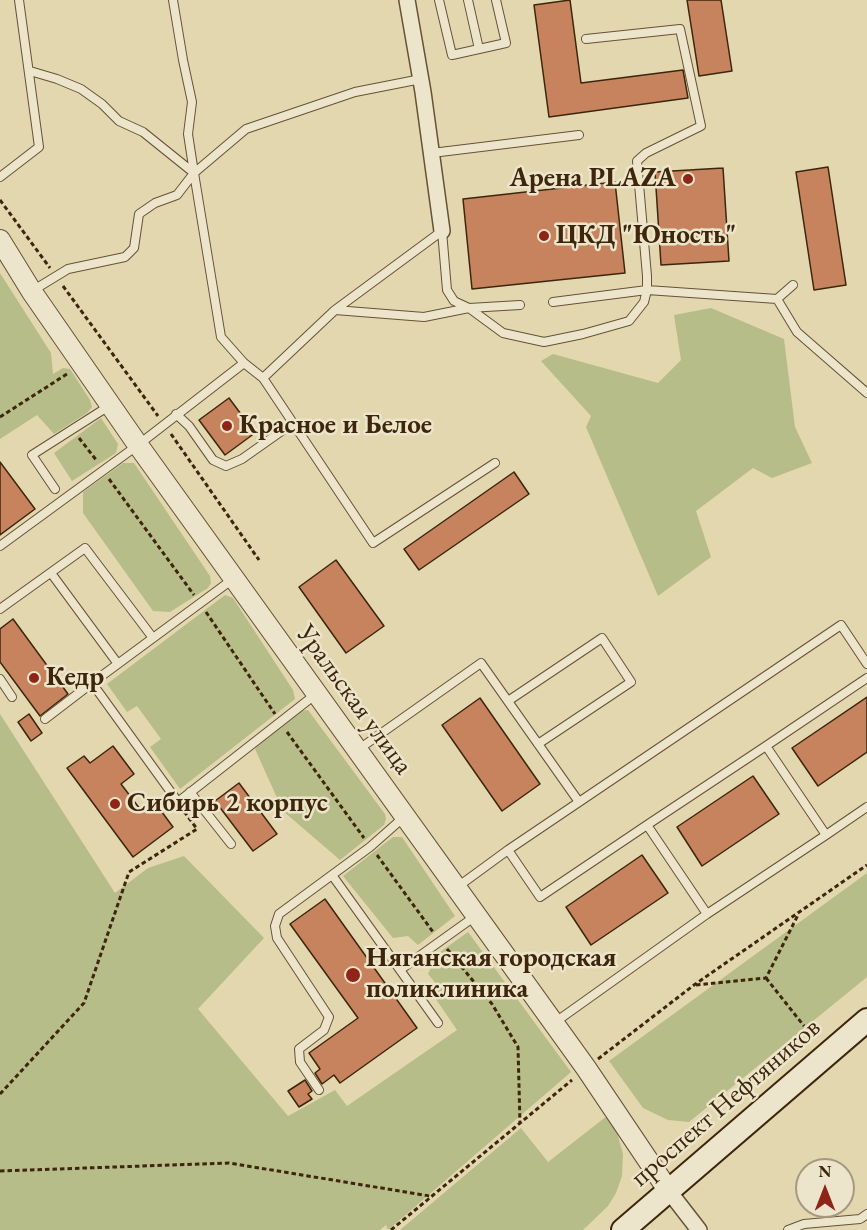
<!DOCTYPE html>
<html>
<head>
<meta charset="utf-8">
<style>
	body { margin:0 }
	#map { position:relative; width:867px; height:1230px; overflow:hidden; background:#e2d7af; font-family:"EB Garamond",serif }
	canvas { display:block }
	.north { position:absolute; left:795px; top:1158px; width:60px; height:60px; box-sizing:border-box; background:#ece5cb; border:2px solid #a6997f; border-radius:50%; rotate:0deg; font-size:16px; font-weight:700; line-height:24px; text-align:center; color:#3d260c }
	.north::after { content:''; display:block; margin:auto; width:21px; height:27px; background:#8f2418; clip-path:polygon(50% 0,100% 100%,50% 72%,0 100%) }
</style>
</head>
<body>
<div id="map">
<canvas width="867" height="1230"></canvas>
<div class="north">N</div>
</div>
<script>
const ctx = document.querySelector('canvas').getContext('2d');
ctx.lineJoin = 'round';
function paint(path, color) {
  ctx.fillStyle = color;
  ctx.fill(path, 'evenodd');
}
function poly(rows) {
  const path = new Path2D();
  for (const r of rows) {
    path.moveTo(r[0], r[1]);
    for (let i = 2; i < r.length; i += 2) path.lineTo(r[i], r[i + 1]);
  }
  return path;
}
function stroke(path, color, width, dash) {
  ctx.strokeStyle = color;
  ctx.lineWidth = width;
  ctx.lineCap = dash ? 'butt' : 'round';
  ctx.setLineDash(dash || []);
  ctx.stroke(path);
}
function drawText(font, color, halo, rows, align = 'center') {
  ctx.font = font + ' "EB Garamond",serif';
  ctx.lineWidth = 5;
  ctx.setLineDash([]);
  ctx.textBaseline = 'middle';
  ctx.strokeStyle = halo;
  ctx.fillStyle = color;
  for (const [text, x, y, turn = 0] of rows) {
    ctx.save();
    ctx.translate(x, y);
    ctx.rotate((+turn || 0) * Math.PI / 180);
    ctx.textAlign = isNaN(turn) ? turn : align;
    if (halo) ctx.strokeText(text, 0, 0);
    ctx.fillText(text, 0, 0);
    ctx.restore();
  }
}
const green = poly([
	[0,273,51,353,53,374,63,368,70,369,90,400,92,407,87,413,54,434,37,415,0,439],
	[711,308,784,339,795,427,812,463,772,478,753,468,696,511,711,557,658,596,586,427,591,416,541,361,553,354,658,383,681,360,674,315],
	[101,418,118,444,116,453,72,481,54,453],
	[123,463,134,463,210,576,211,583,208,588,170,612,153,611,83,513,83,492],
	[225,595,233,598,293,690,295,699,180,789,150,747,161,739,137,706,127,712,107,684],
	[308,710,385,814,386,819,384,825,340,860,283,811,255,749,260,743,299,711],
	[0,714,115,893,148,868,184,856,264,938,198,1009,288,1116,335,1090,347,1106,457,1030,431,992,437,985,428,974,431,967,429,960,468,932,571,1072,388,1230,386,1225,380,1230,0,1230],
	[393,837,402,837,455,916,418,945,408,936,393,938,343,876],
	[867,873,867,977,689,1122,668,1120,643,1108,609,1061],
	[607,1116,616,1129,623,1154,622,1176,616,1193,608,1206,583,1230,400,1230,521,1128,548,1162]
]);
const building = poly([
	[570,0,581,83,683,70,688,98,549,117,534,5,570,0],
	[687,0,721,0,732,71,699,76,687,0],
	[828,167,846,285,814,290,796,172,828,167],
	[723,168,729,261,661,265,655,172,723,168],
	[615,182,625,273,472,289,463,199,615,182],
	[229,398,255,433,225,455,199,420,229,398],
	[0,462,35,509,0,535,0,462],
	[514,472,529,494,419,570,404,549,514,472],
	[336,560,384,626,346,653,299,587,336,560],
	[13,619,68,694,40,716,0,662,0,629,13,619],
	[867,697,867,752,818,786,792,748,867,697],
	[480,698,540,784,502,811,442,725,480,698],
	[29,714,42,733,31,741,18,722,29,714],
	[113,746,134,774,121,784,140,809,153,800,173,827,133,857,67,768,84,756,90,763,113,746],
	[753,776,779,814,702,866,677,827,753,776],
	[239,783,277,834,253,851,215,801,239,783],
	[642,855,668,893,591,945,566,907,642,855],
	[325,899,417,1028,340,1083,334,1075,322,1084,315,1073,320,1069,309,1053,358,1018,290,924,325,899],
	[305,1080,312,1091,308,1094,312,1099,299,1107,288,1091,305,1080]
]);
const path = poly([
	[0,200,50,268],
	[63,286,158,416],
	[0,417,67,374],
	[171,434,259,560],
	[79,438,97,461],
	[109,479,194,595],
	[206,612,275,714],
	[287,732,364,838],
	[377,855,433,932],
	[447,949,492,1004,518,1047,520,1124],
	[766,978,804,1026],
	[696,985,766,978,798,915],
	[598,1059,694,985,867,865],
	[0,1094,84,1003,129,872,197,829,183,810],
	[0,1171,229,1163,430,1196],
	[391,1230,572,1080]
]);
const service = poly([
	[439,0,452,55,479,49],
	[468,0,479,49,506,43,496,0],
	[30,71,57,79,81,89,102,104,119,121,143,132,194,173,221,337,244,363,263,378,373,543,495,463],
	[432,153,579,135],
	[194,173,246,129,355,92,421,79],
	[0,177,39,147,19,0],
	[442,231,447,290,454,301,469,308,503,333,544,342,583,334,629,321,644,302,647,290,647,276,637,161,646,153,701,126,680,29,586,39],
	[32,291,68,269,125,257,134,248,139,214,155,203,177,195,194,173,188,134,192,102,183,60,173,0],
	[777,299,797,332,867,393],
	[553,302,647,290,777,299,793,285],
	[335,310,424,317,469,308,520,305],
	[263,378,335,310,442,231],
	[176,414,189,426,213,460,226,466,242,459,293,423],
	[55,489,32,455,109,406],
	[0,546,138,445,244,363],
	[51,573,118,664],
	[233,579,92,683,178,802,316,694],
	[0,609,85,548,153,638],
	[867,678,766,746,826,835,867,807],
	[0,679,12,697],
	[508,701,602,638,631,682,538,744],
	[45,719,92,683],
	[766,746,647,825,707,914,826,835],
	[359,749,481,663,579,802],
	[190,792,231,844],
	[647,825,540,897,508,850,841,625,867,664],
	[332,875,438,1023],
	[456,888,508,850],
	[400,970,474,917],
	[554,1023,707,914],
	[319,1090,300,1062,299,1049,324,1030,329,1017,277,938,275,926,279,914,370,847,404,817],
	[788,1230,804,1224,860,1219,867,1214]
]);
const minor = poly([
	[407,0,423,92,442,231],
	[668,1190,699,1230]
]);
const tertiary = poly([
	[0,240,32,292,138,445,586,1068,668,1190]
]);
const secondary = poly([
	[623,1230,867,1020]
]);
const markers = [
	[688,179,6,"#8f2418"],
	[544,236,6,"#8f2418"],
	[227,426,6,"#8f2418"],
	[34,678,6,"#8f2418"],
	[115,804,6,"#8f2418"],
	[353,975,8,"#8f2418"]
];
const poiNames = [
	["Арена PLAZA",676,179,"right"],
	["ЦКД \"Юность\"",556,236],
	["Красное и Белое",239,426],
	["Кедр",46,678],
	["Сибирь 2 корпус",127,804],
	["Няганская городская",366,959],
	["поликлиника",366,990]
];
const streetNames = [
	["Уральская улица",354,700,54],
	["проспект Нефтяников",726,1103,-41]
];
paint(green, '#b7bd88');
paint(building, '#c7835e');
stroke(building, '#3d260c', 1.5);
stroke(service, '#665235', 10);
stroke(minor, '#665235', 18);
stroke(tertiary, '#665235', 22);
stroke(secondary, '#3d260c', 26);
stroke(path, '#3d260c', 3, [4.5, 3]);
stroke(service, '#ece5cb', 8);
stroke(minor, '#ece5cb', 15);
stroke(tertiary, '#ece5cb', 20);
stroke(secondary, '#ece5cb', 22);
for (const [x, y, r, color] of markers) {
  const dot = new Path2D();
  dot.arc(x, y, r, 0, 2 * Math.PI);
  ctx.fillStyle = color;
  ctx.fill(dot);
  stroke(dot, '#ece5cb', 2);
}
drawText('bold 27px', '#3d260c', '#ece5cb', poiNames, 'left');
drawText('27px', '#3d260c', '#ece5cb', streetNames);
</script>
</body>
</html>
